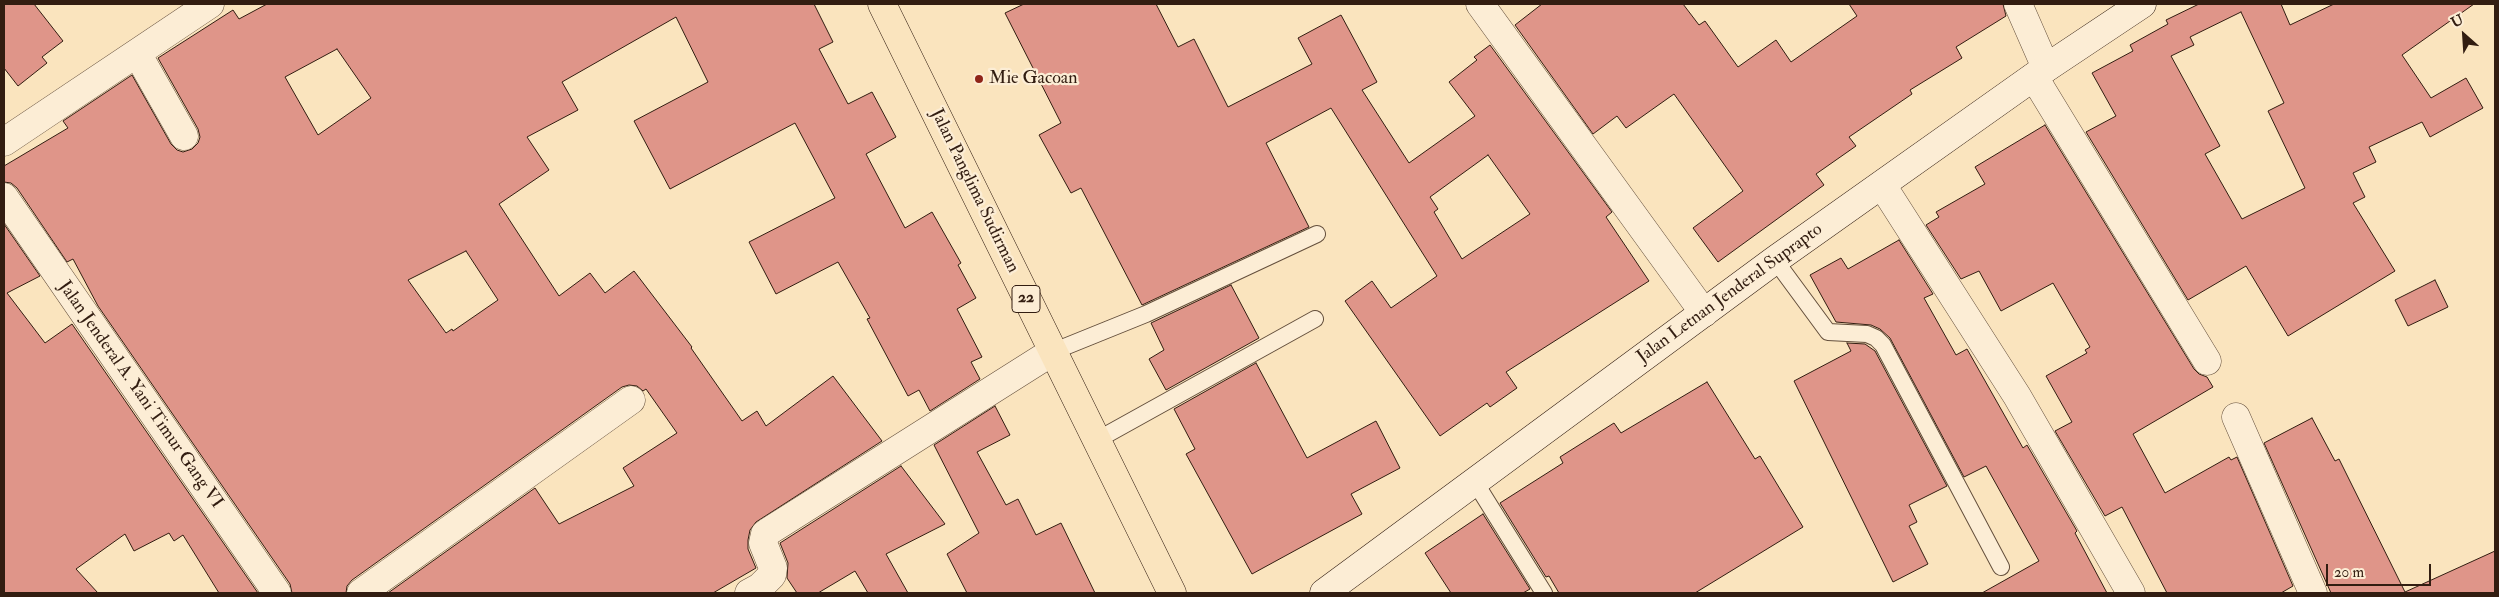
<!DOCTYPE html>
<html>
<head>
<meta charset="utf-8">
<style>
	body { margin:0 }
	#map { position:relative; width:2499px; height:597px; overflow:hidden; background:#fae4be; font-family:"IM FELL Double Pica",serif }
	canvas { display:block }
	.frame { position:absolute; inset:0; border:5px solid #321d11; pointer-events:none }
	.north { position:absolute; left:2439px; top:10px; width:50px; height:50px; -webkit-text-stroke:4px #fcedd5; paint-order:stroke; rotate:334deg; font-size:14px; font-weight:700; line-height:20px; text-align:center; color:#321d11 }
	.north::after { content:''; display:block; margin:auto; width:18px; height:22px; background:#321d11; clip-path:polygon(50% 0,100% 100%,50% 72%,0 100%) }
	.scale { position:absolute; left:2326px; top:564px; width:105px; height:22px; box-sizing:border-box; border:2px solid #321d11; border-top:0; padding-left:6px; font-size:15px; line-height:18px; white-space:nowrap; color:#321d11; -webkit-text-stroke:4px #fcedd5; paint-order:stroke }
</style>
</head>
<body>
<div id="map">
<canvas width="2499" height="597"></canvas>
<div class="frame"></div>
<div class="north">U</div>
<div class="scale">20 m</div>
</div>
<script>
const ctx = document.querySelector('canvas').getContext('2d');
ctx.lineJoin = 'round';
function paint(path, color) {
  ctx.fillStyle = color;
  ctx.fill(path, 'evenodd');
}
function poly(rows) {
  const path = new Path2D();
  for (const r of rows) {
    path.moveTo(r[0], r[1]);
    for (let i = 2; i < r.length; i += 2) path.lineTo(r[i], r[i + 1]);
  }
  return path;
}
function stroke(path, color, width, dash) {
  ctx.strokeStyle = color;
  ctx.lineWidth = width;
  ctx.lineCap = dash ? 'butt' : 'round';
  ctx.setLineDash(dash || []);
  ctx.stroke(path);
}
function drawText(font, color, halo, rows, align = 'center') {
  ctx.font = font + ' "IM FELL Double Pica",serif';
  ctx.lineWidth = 4.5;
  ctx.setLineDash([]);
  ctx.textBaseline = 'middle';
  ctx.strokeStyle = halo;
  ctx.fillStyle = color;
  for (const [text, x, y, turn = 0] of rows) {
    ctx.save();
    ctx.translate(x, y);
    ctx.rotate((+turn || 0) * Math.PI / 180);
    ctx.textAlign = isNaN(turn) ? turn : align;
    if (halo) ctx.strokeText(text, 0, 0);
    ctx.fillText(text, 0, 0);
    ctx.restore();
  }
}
const building = poly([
	[4,4,34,4,63,41,42,57,47,63,18,86,4,68,4,4],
	[267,4,814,4,833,42,819,49,848,104,872,92,896,137,866,154,905,228,932,212,961,263,958,265,976,298,957,309,982,357,971,362,980,379,930,411,919,390,908,396,867,319,870,318,838,262,776,294,749,242,835,198,795,123,670,189,634,121,708,82,676,17,562,82,578,110,527,137,549,170,499,204,559,296,590,273,605,293,634,271,692,347,691,348,742,421,757,411,766,426,833,376,882,441,756,522,750,530,748,540,748,549,756,568,713,593,388,593,535,488,559,524,634,486,623,468,677,433,646,389,643,391,637,386,629,385,622,387,352,580,347,586,346,593,292,593,290,584,98,306,73,259,67,262,17,188,11,183,4,182,4,166,68,128,63,121,132,75,171,144,177,150,183,152,192,149,198,143,200,137,198,129,158,58,233,10,239,19,267,4],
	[337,49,371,98,318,135,285,77,337,49],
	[466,251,498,300,453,331,452,329,446,333,408,280,466,251],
	[1024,4,1156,4,1178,47,1194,39,1228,107,1312,64,1298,38,1341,15,1377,82,1362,90,1409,163,1475,116,1449,82,1477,60,1474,57,1490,45,1612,212,1606,217,1649,281,1506,372,1517,388,1490,407,1487,403,1440,436,1345,301,1372,281,1391,308,1437,276,1331,108,1266,143,1309,227,1142,305,1081,188,1071,193,1039,135,1061,123,1005,13,1024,4],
	[1488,155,1530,214,1462,259,1434,212,1438,209,1430,197,1488,155],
	[1542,4,1683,4,1699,25,1705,21,1738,67,1776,40,1791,62,1857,16,1849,4,2003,4,2006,16,1956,47,1962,58,1910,90,1912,94,1849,137,1856,146,1816,174,1824,185,1718,262,1693,228,1743,191,1674,94,1626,128,1617,116,1593,134,1515,25,1542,4],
	[2199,4,2281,4,2290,25,2334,4,2474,4,2402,55,2431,98,2466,78,2483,108,2430,137,2422,122,2369,147,2376,162,2353,173,2365,197,2353,203,2395,271,2288,336,2246,266,2188,300,2086,132,2116,116,2092,73,2133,51,2130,45,2168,24,2166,20,2199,4],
	[2241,12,2284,103,2268,111,2305,188,2242,219,2205,154,2220,146,2171,56,2194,45,2190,37,2241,12],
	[2045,125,2194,369,2199,374,2207,377,2213,387,2133,434,2165,493,2229,457,2231,460,2237,457,2293,586,2281,593,2167,593,2122,507,2105,516,2055,431,2072,422,2046,376,2087,353,2085,350,2090,347,2053,283,2001,311,1979,271,1961,279,1926,225,1939,217,1936,212,1985,184,1975,167,2045,125],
	[4,224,40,276,7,293,45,343,72,324,258,593,219,593,183,535,174,541,169,533,134,551,125,534,76,569,98,593,4,593,4,224],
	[1899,240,1933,294,1924,298,1956,355,1967,349,2023,448,2027,445,2077,531,2075,533,2107,593,1982,593,2039,561,1986,466,1964,477,1890,338,1880,329,1871,325,1836,322,1810,275,1841,258,1848,269,1899,240],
	[2435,280,2448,307,2408,326,2395,300,2435,280],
	[1231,285,1259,338,1166,390,1149,359,1164,350,1151,323,1231,285],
	[1847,343,1865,344,1875,351,1947,486,1909,505,1917,522,1909,526,1928,564,1893,582,1794,381,1851,351,1847,343],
	[1256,363,1307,458,1376,421,1400,468,1351,494,1362,514,1252,574,1186,454,1195,449,1174,409,1256,363],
	[1707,382,1755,459,1760,456,1803,527,1695,593,1559,593,1549,576,1546,577,1500,503,1563,463,1560,457,1614,423,1621,433,1707,382],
	[995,406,1010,435,977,452,1006,505,1018,499,1036,535,1061,523,1095,593,967,593,947,554,979,533,934,445,995,406],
	[2312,418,2335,461,2339,459,2405,592,2495,551,2495,593,2331,593,2264,443,2312,418],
	[901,466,945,524,886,554,908,593,868,593,855,571,818,593,797,593,787,578,788,563,780,543,901,466],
	[1483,514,1530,589,1523,593,1451,593,1425,553,1483,514]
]);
const service = poly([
	[1775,260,1828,332,1867,334,1876,338,1883,345,2001,567],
	[1052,352,1146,314,1317,234],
	[1097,440,1315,319],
	[1475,482,1544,593]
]);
const minor = poly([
	[1480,4,1704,313],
	[2018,4,2046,68],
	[137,53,184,136],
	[2034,77,2207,361],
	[4,142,210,4],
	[1882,185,2017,396,2131,593],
	[4,197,277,593],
	[2236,417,2313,593],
	[361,593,631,400],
	[749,593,760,587,772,575,773,568,763,543,765,534,769,531,1052,352]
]);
const secondary = poly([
	[1324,593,1775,260,2046,68,2142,4]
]);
const trunk = poly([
	[882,4,1172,593]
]);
const markers = [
	[979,79,5,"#8f2418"]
];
const shields = [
	[1026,299,28]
];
const shieldNames = [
	["22",1026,299]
];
const poiNames = [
	["Mie Gacoan",989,79]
];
const streetNames = [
	["Jalan Panglima Sudirman",974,191,64],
	["Jalan Letnan Jenderal Suprapto",1730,294,-36],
	["Jalan Jenderal A. Yani Timur Gang VI",140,395,55]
];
paint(building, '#df9589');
stroke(building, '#321d11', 1);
stroke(service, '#644f3c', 18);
stroke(minor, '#644f3c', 29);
stroke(secondary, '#321d11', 29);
stroke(trunk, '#321d11', 29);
stroke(service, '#fcedd5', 16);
stroke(minor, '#fcedd5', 28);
stroke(secondary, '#fcedd5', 28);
stroke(trunk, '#fae4be', 28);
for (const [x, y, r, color] of markers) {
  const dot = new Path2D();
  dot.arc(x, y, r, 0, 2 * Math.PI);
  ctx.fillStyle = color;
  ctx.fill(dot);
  stroke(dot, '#fcedd5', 2);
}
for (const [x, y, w] of shields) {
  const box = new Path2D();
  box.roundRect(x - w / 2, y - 13.5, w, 27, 4);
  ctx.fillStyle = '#fcedd5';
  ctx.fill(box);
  stroke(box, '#321d11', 1);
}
drawText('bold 16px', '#321d11', null, shieldNames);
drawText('18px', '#321d11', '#fcedd5', poiNames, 'left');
drawText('18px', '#321d11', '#fcedd5', streetNames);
</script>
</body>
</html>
